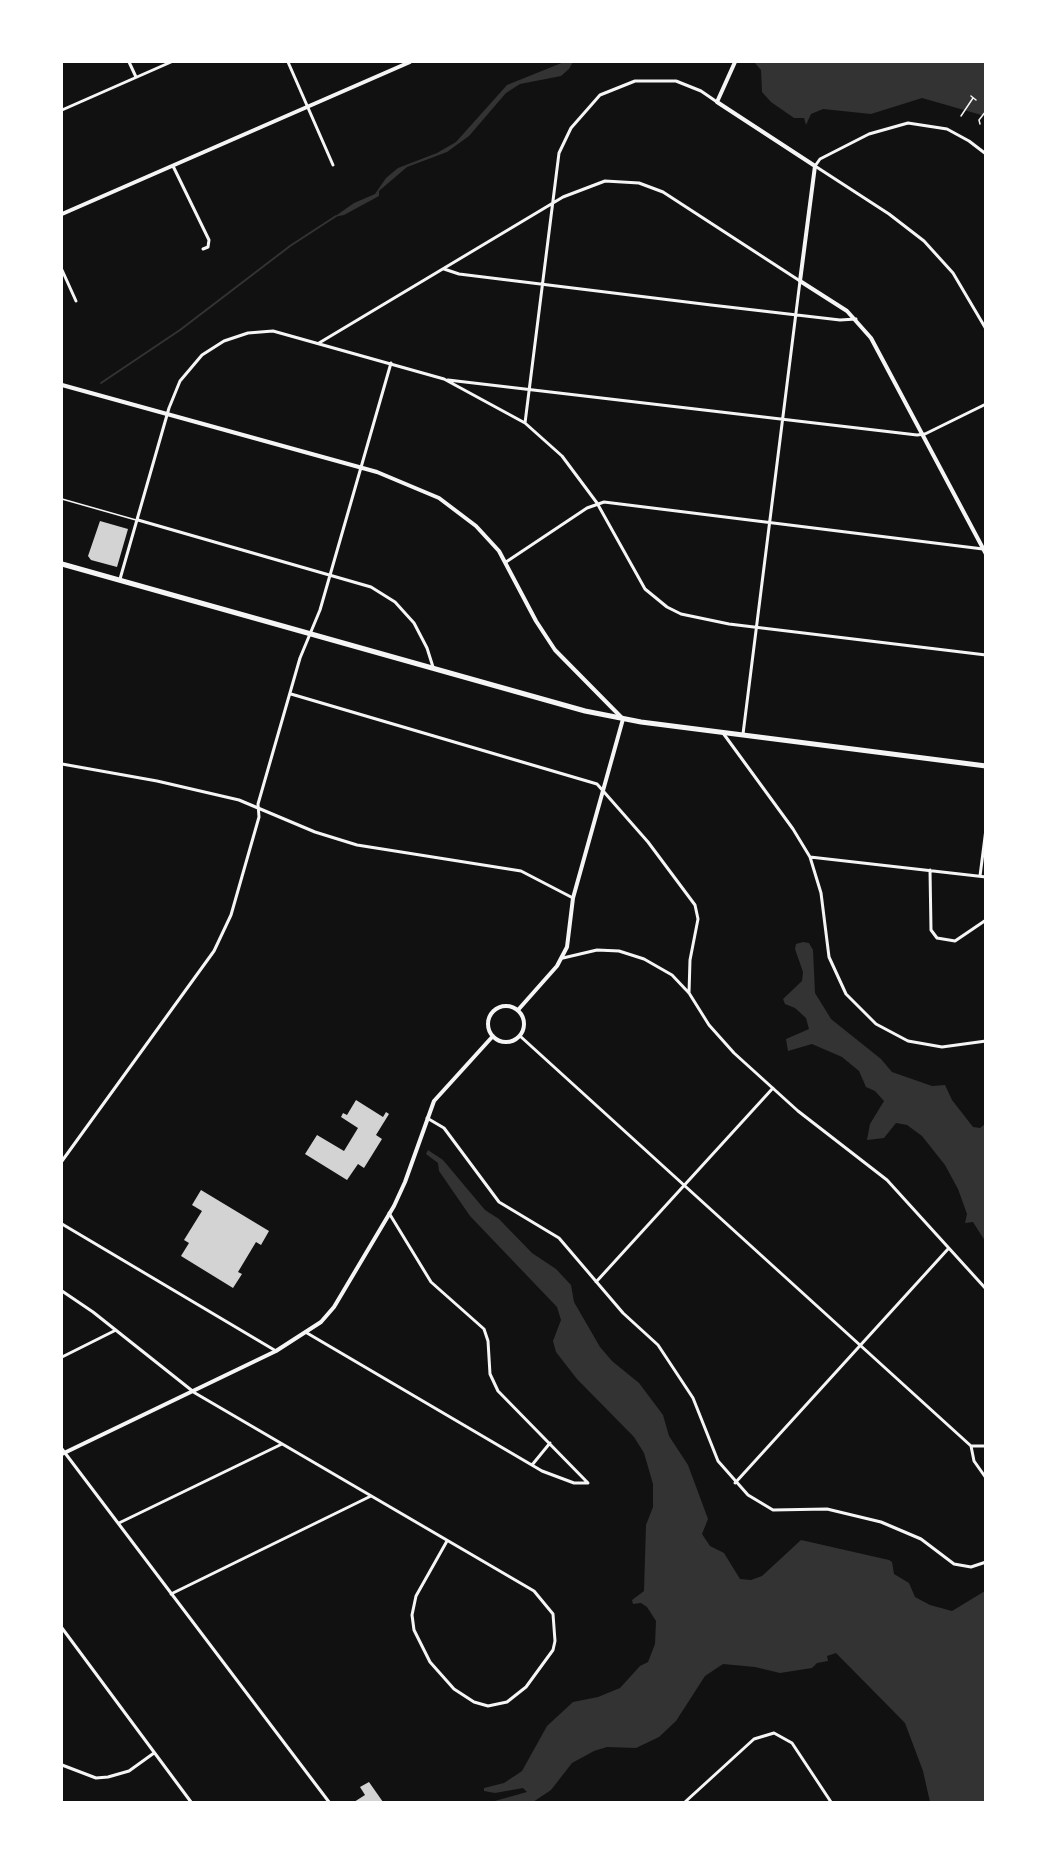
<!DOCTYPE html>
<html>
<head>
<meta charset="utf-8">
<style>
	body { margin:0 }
	#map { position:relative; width:1047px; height:1864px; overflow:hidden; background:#111; font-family:"Roboto Condensed",sans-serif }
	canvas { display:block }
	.frame { position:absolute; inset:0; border:63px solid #fff; pointer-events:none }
</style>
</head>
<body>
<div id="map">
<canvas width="1047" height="1864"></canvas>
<div class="frame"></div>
</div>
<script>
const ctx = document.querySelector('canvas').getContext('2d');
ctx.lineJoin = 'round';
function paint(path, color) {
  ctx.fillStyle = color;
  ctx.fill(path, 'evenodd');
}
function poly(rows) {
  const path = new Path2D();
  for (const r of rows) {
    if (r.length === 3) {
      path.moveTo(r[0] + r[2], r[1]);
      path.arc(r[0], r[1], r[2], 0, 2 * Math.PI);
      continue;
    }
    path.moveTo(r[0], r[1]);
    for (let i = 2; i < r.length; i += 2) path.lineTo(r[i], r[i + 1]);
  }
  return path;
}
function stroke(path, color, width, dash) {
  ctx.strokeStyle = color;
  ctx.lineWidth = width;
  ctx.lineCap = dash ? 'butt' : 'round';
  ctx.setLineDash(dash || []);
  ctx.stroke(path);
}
const water = poly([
	[564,62,573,62,569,69,561,76,520,84,506,93,469,136,447,152,407,167,379,191,379,196,344,215,334,217,354,203,375,194,386,178,398,168,437,153,456,142,507,85],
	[754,62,985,62,985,116,922,98,871,114,823,109,811,114,806,125,804,118,794,118,771,102,762,92,761,70],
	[803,942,809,943,813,950,815,993,831,1019,881,1059,892,1072,932,1086,945,1085,952,1100,973,1127,980,1128,985,1124,985,1241,973,1222,965,1223,967,1214,958,1189,945,1165,922,1136,907,1125,896,1123,884,1138,867,1140,870,1124,884,1101,875,1091,866,1087,859,1071,842,1057,812,1044,788,1051,786,1039,809,1029,806,1018,795,1008,785,1004,783,999,802,981,803,972,795,949,796,944],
	[428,1150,443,1160,485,1210,499,1219,532,1253,556,1269,571,1285,574,1302,600,1347,612,1361,639,1383,663,1415,669,1436,688,1465,708,1519,702,1534,710,1546,724,1553,740,1579,751,1580,762,1576,801,1540,889,1560,892,1562,894,1574,909,1583,915,1597,930,1605,952,1611,985,1591,985,1802,930,1802,923,1771,905,1723,836,1653,827,1656,828,1661,817,1663,812,1668,780,1673,755,1667,723,1664,705,1676,676,1721,659,1737,636,1748,607,1747,594,1751,572,1763,551,1790,533,1802,491,1802,527,1792,523,1788,495,1793,484,1791,484,1788,504,1783,522,1771,547,1726,573,1702,598,1697,620,1688,640,1666,648,1662,655,1644,656,1621,647,1607,641,1603,633,1604,632,1600,644,1591,646,1525,653,1507,653,1484,644,1453,634,1437,577,1379,556,1352,553,1341,561,1320,557,1307,470,1216,439,1171,438,1163,426,1154]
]);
const stream = poly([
	[101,383,180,330,290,246,336,216]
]);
const building = poly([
	[100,521,128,529,117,567,91,560,88,556],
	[356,1100,383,1117,386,1112,389,1114,376,1135,382,1139,364,1168,358,1164,347,1180,305,1154,317,1135,344,1151,358,1128,341,1117,343,1113,347,1115],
	[201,1190,269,1231,261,1245,256,1242,238,1272,242,1274,233,1288,181,1256,189,1243,184,1240,202,1211,192,1205],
	[369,1782,383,1802,354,1802,365,1795,360,1787]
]);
const path = poly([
	[971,96,976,100],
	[961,116,973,98],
	[980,124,979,120,986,111]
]);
const service = poly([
	[62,499,136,520]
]);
const minor = poly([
	[129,62,136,77],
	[288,62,333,165],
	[62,110,171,62],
	[986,154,969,141,947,129,908,123,869,134,820,159,815,166,889,214,924,241,953,273,986,329],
	[173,166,209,240,208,247,203,249],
	[444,269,459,274,711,305,840,320,856,319],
	[62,270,76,301],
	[319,343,563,197,605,181,639,183,663,192,800,281,743,734],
	[448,380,917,435,925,434,986,404],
	[525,423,559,153,571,128,600,95,635,81,676,81,701,91,717,102],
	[138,520,371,587,395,602,414,623,427,648,433,667],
	[506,562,587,508,604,502,983,549],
	[120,579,169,408,180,381,202,355,224,341,248,333,273,331,444,379,525,423,562,456,597,503,645,589,667,607,681,614,729,624,986,655],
	[291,694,597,784,648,842,695,905,698,919,690,960,689,993],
	[723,733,793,829,810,857,821,893,829,957,846,994,876,1024,908,1041,942,1047,986,1041],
	[62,764,157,781,239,800,315,832,357,845,521,871,573,898],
	[810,857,986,877],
	[930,870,931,930,937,938,955,941,986,920],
	[980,876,986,829],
	[563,958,597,950,619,951,644,959,672,975,689,993,709,1025,734,1053,798,1111,887,1180,986,1289],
	[520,1036,971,1446,974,1461,986,1478],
	[427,1118,444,1128,499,1202,559,1238,623,1313,658,1345,693,1398,718,1461,748,1495,773,1510,827,1509,881,1522,921,1539,954,1564,971,1567,986,1562],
	[62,1161,214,951,231,915,259,817,258,804,300,658,320,610,391,363],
	[389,1213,431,1282,484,1329,488,1341,490,1374,498,1391,588,1483],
	[62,1224,276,1351],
	[596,1282,773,1088],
	[62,1291,93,1312,195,1393,534,1591,553,1614,555,1641,553,1650,526,1687,507,1702,488,1706,474,1702,454,1689,430,1662,414,1630,412,1615,416,1596,447,1541],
	[307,1333,542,1471,574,1483,587,1483],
	[62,1357,116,1330],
	[971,1446,986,1446],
	[62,1449,329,1802],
	[532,1465,550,1443],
	[735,1483,948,1249],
	[119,1523,282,1444],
	[171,1594,371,1496],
	[62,1628,191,1802],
	[62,1765,96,1778,108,1777,129,1771,154,1753],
	[685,1802,754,1739,774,1733,792,1743,831,1802]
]);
const tertiary = poly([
	[735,62,717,102,815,166,800,281,847,311,871,338,986,554],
	[62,214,410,62],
	[62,385,377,472,439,498,476,526,499,551,536,621,555,650,623,719,573,898,567,947,557,966,518,1010],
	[506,1024,18],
	[62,1454,276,1351,321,1322,334,1307,394,1206,405,1182,434,1101,493,1036]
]);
const primary = poly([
	[62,564,585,711,641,722,986,766]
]);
paint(water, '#333');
stroke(stream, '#333', 2);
paint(building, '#d3d3d3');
stroke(path, '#f5f5f5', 1.5);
stroke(service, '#f5f5f5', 1.5);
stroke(minor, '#f5f5f5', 3);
stroke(tertiary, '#f5f5f5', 4);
stroke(primary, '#f5f5f5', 5);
</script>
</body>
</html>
